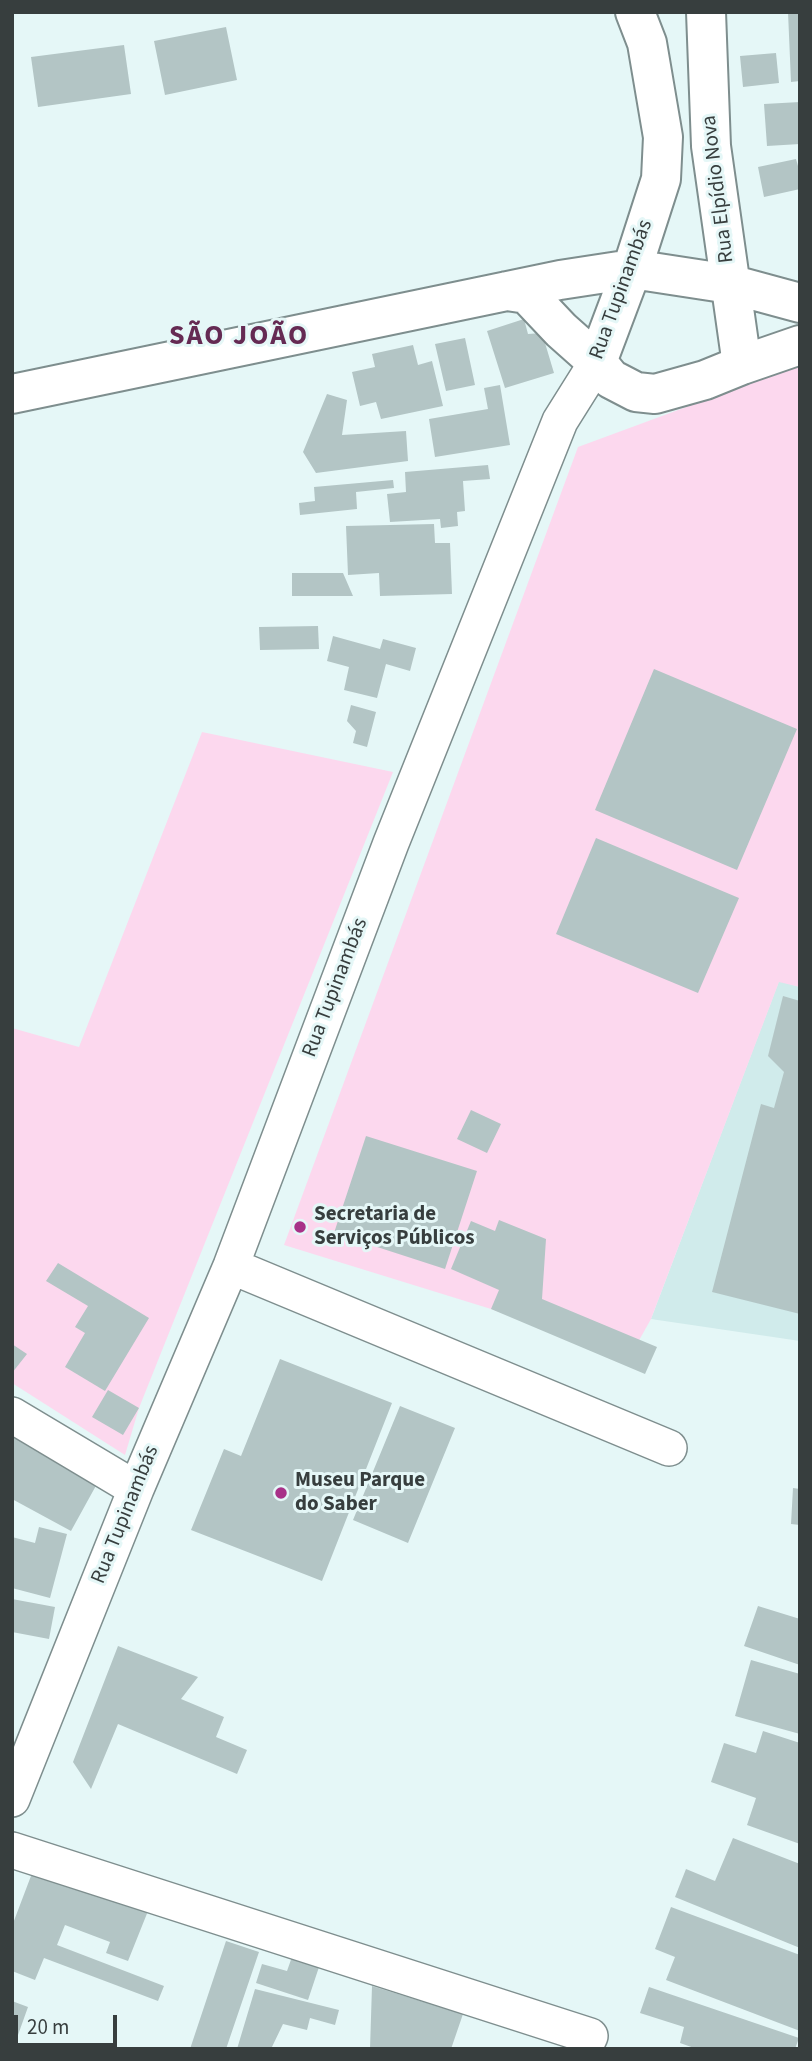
<!DOCTYPE html>
<html>
<head>
<meta charset="utf-8">
<style>
	body { margin:0 }
	#map { position:relative; width:812px; height:2061px; overflow:hidden; background:#e5f7f7; font-family:"Source Sans 3",sans-serif }
	canvas { display:block }
	.frame { position:absolute; inset:0; border:14px solid #373e3e; pointer-events:none }
	.scale { position:absolute; left:14px; top:2015px; width:103px; height:32px; box-sizing:border-box; border:4px solid #373e3e; border-top:0; padding-left:9px; font-size:21px; line-height:24px; white-space:nowrap; color:#373e3e; -webkit-text-stroke:5px #e5f7f7; paint-order:stroke }
</style>
</head>
<body>
<div id="map">
<canvas width="812" height="2061"></canvas>
<div class="frame"></div>
<div class="scale">20 m</div>
</div>
<script>
const ctx = document.querySelector('canvas').getContext('2d');
ctx.lineJoin = 'round';
function paint(path, color) {
  ctx.fillStyle = color;
  ctx.fill(path, 'evenodd');
}
function poly(rows) {
  const path = new Path2D();
  for (const r of rows) {
    path.moveTo(r[0], r[1]);
    for (let i = 2; i < r.length; i += 2) path.lineTo(r[i], r[i + 1]);
  }
  return path;
}
function stroke(path, color, width, dash) {
  ctx.strokeStyle = color;
  ctx.lineWidth = width;
  ctx.lineCap = dash ? 'butt' : 'round';
  ctx.setLineDash(dash || []);
  ctx.stroke(path);
}
function drawText(font, color, halo, rows, align = 'center') {
  ctx.font = font + ' "Source Sans 3",sans-serif';
  ctx.lineWidth = 6;
  ctx.setLineDash([]);
  ctx.textBaseline = 'middle';
  ctx.strokeStyle = halo;
  ctx.fillStyle = color;
  for (const [text, x, y, turn = 0] of rows) {
    ctx.save();
    ctx.translate(x, y);
    ctx.rotate((+turn || 0) * Math.PI / 180);
    ctx.textAlign = isNaN(turn) ? turn : align;
    if (halo) ctx.strokeText(text, 0, 0);
    ctx.fillText(text, 0, 0);
    ctx.restore();
  }
}
const built = poly([
	[779,981,800,987,800,1341,651,1319]
]);
const green = poly([
	[800,365,800,987,779,982,651,1319,628,1360,491,1309,284,1245,578,447],
	[202,732,393,772,139,1408,125,1455,12,1383,12,1028,79,1047]
]);
const building = poly([
	[788,12,800,12,800,81,791,82],
	[226,27,237,80,165,95,154,41],
	[124,45,131,94,38,107,31,57],
	[776,53,779,83,743,87,740,56],
	[800,102,800,144,767,146,764,104],
	[796,159,800,173,800,189,764,197,758,167],
	[524,319,528,334,542,333,554,373,505,388,487,331],
	[465,338,475,385,446,391,435,344],
	[413,345,418,365,432,361,443,406,381,419,376,402,360,406,352,372,375,367,372,354],
	[500,385,510,445,435,457,429,419,488,409,484,388],
	[327,394,347,400,342,435,406,431,408,461,316,473,303,452],
	[488,465,490,479,463,481,465,511,457,512,458,526,441,528,440,519,390,522,387,494,406,492,405,472],
	[393,480,394,488,356,492,357,509,300,515,299,503,315,501,314,487],
	[434,524,435,543,450,543,452,594,380,596,379,573,348,575,346,526],
	[292,573,343,573,353,596,292,596],
	[318,626,319,649,260,650,259,627],
	[333,636,380,649,383,639,416,648,410,671,386,664,377,698,344,690,349,667,327,661],
	[654,669,797,729,737,870,595,810],
	[351,705,376,712,367,747,353,743,356,731,347,721],
	[596,838,739,898,698,993,556,934],
	[783,996,800,1001,800,1314,712,1292,761,1104,774,1108,784,1072,768,1056],
	[471,1110,501,1124,487,1153,457,1139],
	[366,1136,477,1171,445,1269,334,1233],
	[499,1220,546,1239,542,1299,657,1347,645,1374,491,1309,499,1290,451,1269,471,1221,495,1231],
	[58,1263,149,1318,105,1391,65,1367,85,1333,75,1327,88,1306,46,1281],
	[12,1344,27,1354,12,1373],
	[280,1359,392,1403,322,1581,191,1530,224,1449,241,1456],
	[108,1390,139,1408,123,1435,92,1417],
	[400,1406,455,1428,408,1543,353,1520],
	[12,1435,98,1482,71,1531,12,1499],
	[793,1488,800,1489,800,1525,791,1524],
	[39,1527,67,1534,50,1598,12,1588,12,1537,35,1543],
	[12,1599,55,1607,49,1639,12,1632],
	[758,1606,800,1619,800,1665,744,1646],
	[118,1646,198,1677,181,1699,224,1717,216,1737,247,1750,237,1774,118,1724,91,1789,73,1762],
	[751,1660,800,1674,800,1734,735,1716],
	[763,1731,800,1743,800,1844,747,1825,756,1798,711,1782,724,1743,756,1753],
	[733,1838,800,1864,800,1948,675,1897,686,1869,715,1881],
	[34,1868,148,1911,128,1961,106,1953,110,1942,65,1925,57,1945,164,1986,158,2001,44,1958,35,1980,12,1971,12,1926],
	[671,1907,800,1955,800,2031,666,1980,675,1957,655,1949],
	[226,1941,259,1952,226,2049,190,2049],
	[293,1954,320,1964,308,2000,256,1983,262,1964,287,1971],
	[372,1986,463,2014,451,2049,370,2049],
	[649,1987,799,2038,795,2049,697,2049,680,2043,684,2027,640,2013],
	[255,1989,339,2010,335,2025,310,2018,307,2030,283,2024,271,2049,237,2049],
	[12,2001,28,2007,13,2049,12,2049]
]);
const street = poly([
	[231,1266,669,1448],
	[12,1415,136,1489],
	[12,1799,136,1489,231,1266,391,843,560,421,597,362],
	[12,1850,590,2036,584,2049]
]);
const secondary = poly([
	[706,12,711,146,742,365],
	[507,291,527,294,561,330,597,362,611,379,636,392,655,394,705,380,742,365,800,345],
	[597,362,632,269,661,179,663,137,647,43,635,12],
	[12,394,560,280,632,269,730,284,800,303]
]);
const markers = [
	[300,1227,7,"#a83188"],
	[281,1493,7,"#a83188"]
];
const streetNames = [
	["Rua Elpídio Nova",719,189,-97],
	["Rua Tupinambás",622,290,-70],
	["Rua Tupinambás",336,988,-69],
	["Rua Tupinambás",126,1515,-68]
];
const poiNames = [
	["Secretaria de",314,1215],
	["Serviços Públicos",314,1239],
	["Museu Parque",295,1481],
	["do Saber",295,1505]
];
const districtNames = [
	["SÃO JOÃO",239,338]
];
paint(built, '#d0ebeb');
paint(green, '#fcd8ee');
paint(building, '#b3c5c5');
stroke(street, '#7e8e8e', 38);
stroke(secondary, '#7e8e8e', 42);
stroke(street, '#fff', 35);
stroke(secondary, '#fff', 38);
for (const [x, y, r, color] of markers) {
  const dot = new Path2D();
  dot.arc(x, y, r, 0, 2 * Math.PI);
  ctx.fillStyle = color;
  ctx.fill(dot);
  stroke(dot, '#e5f7f7', 2.5);
}
drawText('21px', '#373e3e', '#e5f7f7', streetNames);
drawText('bold 21px', '#373e3e', '#e5f7f7', poiNames, 'left');
ctx.letterSpacing = '2px';
drawText('bold 28px', '#652a53', '#e5f7f7', districtNames);
ctx.letterSpacing = '0px';
</script>
</body>
</html>
